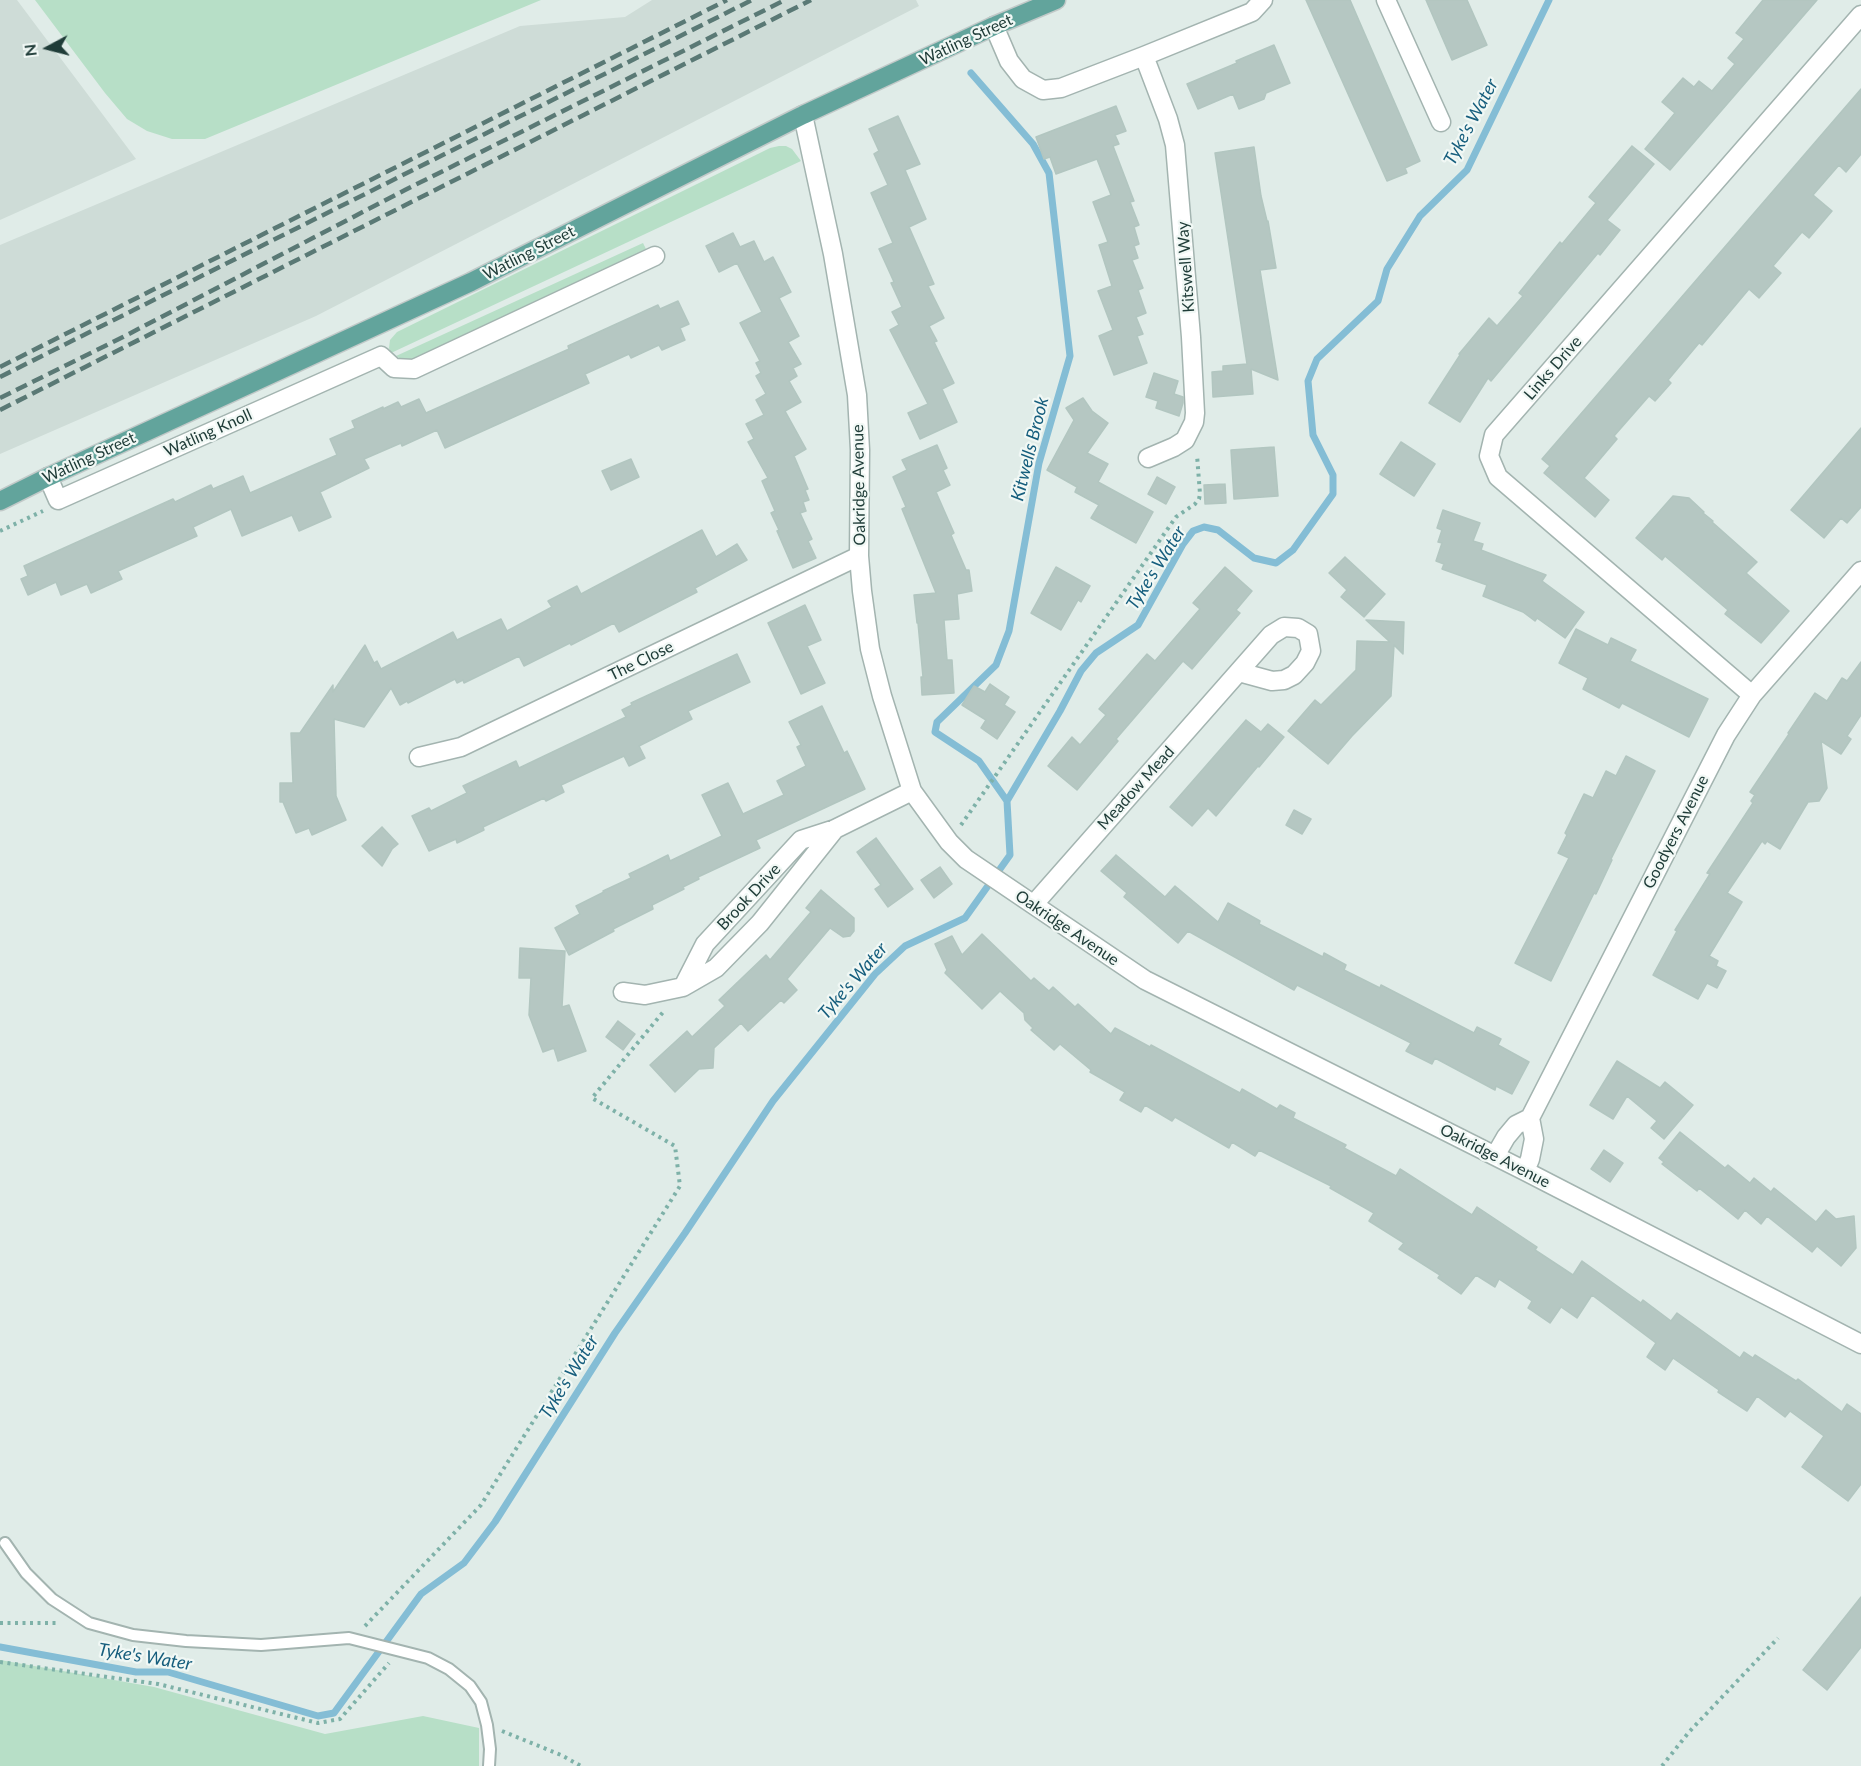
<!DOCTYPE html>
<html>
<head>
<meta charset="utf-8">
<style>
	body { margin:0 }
	#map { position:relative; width:1861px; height:1766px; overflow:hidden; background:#e0ece8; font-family:Lato,sans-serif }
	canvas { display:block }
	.north { position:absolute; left:18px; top:18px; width:60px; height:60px; -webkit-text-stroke:4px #f1f8f5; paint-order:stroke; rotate:263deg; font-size:16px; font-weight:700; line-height:24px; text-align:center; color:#203d39 }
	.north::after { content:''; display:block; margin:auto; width:21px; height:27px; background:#203d39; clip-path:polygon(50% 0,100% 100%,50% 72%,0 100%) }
</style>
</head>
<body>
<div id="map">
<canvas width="1861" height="1766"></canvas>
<div class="north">N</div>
</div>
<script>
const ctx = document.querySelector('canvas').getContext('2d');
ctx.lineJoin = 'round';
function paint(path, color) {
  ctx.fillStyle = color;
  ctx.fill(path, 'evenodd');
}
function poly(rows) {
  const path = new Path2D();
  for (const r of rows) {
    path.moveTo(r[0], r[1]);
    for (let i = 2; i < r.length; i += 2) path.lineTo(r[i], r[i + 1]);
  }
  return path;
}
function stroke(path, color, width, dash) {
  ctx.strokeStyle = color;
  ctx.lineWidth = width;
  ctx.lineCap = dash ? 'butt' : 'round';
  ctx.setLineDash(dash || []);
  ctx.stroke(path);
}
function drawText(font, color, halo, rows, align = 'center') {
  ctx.font = font + ' Lato,sans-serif';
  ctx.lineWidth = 4.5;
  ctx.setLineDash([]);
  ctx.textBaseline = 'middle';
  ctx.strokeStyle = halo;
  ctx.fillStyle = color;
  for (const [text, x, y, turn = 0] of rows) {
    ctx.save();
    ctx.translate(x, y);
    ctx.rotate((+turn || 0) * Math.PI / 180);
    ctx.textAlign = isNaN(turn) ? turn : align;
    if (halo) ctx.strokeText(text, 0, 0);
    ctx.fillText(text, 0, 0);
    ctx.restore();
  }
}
const built = poly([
	[0,0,17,0,136,159,0,220],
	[652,0,916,0,919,6,316,316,0,454,0,245,520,26,625,17]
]);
const green = poly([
	[35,0,541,0,205,139,172,139,147,131,127,119,105,93],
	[779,146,786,146,792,149,801,161,391,353,389,348,390,340,397,332,770,148],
	[643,243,646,249,421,356,408,360,401,359,396,356],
	[0,1660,154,1687,325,1734,423,1716,479,1728,479,1766,0,1766]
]);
const stream = poly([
	[971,73,1033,144,1049,173,1070,356,1039,463,1009,631,996,665,937,722,935,732,979,761,1007,801],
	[0,1647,136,1672,168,1672,318,1716,334,1713,421,1594,464,1563,495,1522,615,1333,685,1233,773,1101,875,974,905,946,965,918,1010,855,1007,801,1060,711,1081,671,1096,653,1138,625,1183,544,1193,531,1204,527,1218,530,1254,558,1276,563,1293,550,1333,494,1333,475,1313,435,1308,381,1317,359,1378,301,1387,269,1420,216,1467,170,1549,0]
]);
const building = poly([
	[1306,0,1350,0,1420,161,1405,168,1407,173,1387,181,1306,0],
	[1426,0,1467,0,1487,45,1452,60,1426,0],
	[1763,0,1817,0,1670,170,1645,149,1675,113,1662,102,1683,78,1694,87,1699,81,1712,91,1735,64,1728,58,1744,39,1736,33,1763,0],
	[1274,45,1290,83,1266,93,1264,99,1239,109,1233,94,1198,109,1187,84,1237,63,1236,61,1274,45],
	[1861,89,1861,154,1846,172,1839,165,1813,195,1832,211,1809,238,1802,232,1773,266,1781,273,1759,298,1749,289,1702,345,1699,343,1668,380,1671,383,1655,401,1649,396,1614,436,1617,439,1584,478,1609,500,1595,517,1544,473,1550,466,1542,459,1861,89],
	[1116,106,1126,131,1115,135,1119,144,1113,146,1134,201,1130,202,1139,225,1134,227,1139,244,1134,246,1138,258,1132,260,1143,288,1138,290,1146,313,1136,317,1143,334,1137,336,1147,363,1114,375,1099,336,1113,330,1098,291,1112,286,1099,245,1108,242,1093,202,1111,195,1097,159,1056,174,1050,157,1044,159,1036,137,1116,106],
	[898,116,920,164,905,170,926,219,909,227,934,284,928,286,944,318,929,326,937,341,934,342,954,383,942,389,957,422,920,439,908,413,928,404,890,330,899,325,892,312,902,307,891,283,894,282,879,249,893,243,871,193,888,185,874,154,879,151,869,129,898,116],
	[1632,146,1654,164,1607,220,1620,230,1600,255,1598,253,1491,381,1488,378,1460,422,1429,403,1460,355,1459,354,1489,318,1497,326,1523,296,1519,293,1560,242,1562,244,1596,203,1589,197,1632,146],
	[1254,147,1261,196,1267,221,1268,221,1276,268,1260,270,1278,380,1251,369,1253,394,1213,397,1212,372,1223,371,1223,366,1247,364,1215,153,1254,147],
	[733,233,740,247,754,241,764,262,773,257,791,292,779,298,799,336,788,342,801,364,793,368,797,376,789,381,801,402,785,411,806,449,794,456,808,489,805,490,809,500,803,502,806,511,800,513,812,539,808,541,816,558,793,568,777,531,779,530,771,513,775,511,762,481,768,478,748,442,754,439,746,424,764,415,756,400,766,394,756,376,761,373,756,363,760,361,740,323,762,312,737,263,719,272,706,246,733,233],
	[678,301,689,324,680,328,685,340,662,350,659,345,631,358,629,354,585,374,589,383,445,448,437,430,402,446,401,443,364,459,369,468,320,492,331,517,299,531,292,515,242,536,231,509,193,527,197,536,118,571,122,579,91,593,87,584,61,595,56,582,28,595,21,579,28,576,24,566,173,499,175,502,211,485,213,489,243,476,250,493,337,455,330,439,355,428,352,421,383,407,383,409,398,402,401,407,419,399,426,413,569,349,568,346,658,305,660,309,678,301],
	[1154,373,1178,381,1174,394,1183,397,1183,403,1179,416,1156,408,1158,401,1146,397,1154,373],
	[1083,398,1092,411,1108,423,1087,453,1108,464,1098,482,1153,512,1136,543,1091,518,1099,505,1075,492,1077,487,1047,470,1074,420,1066,408,1083,398],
	[1861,428,1861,507,1847,523,1841,518,1824,538,1791,510,1861,428],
	[1401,442,1435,464,1414,496,1380,474,1401,442],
	[937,445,947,468,943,470,950,485,936,492,954,533,951,535,966,570,969,570,972,591,957,594,959,619,944,620,947,660,952,660,954,693,922,695,921,677,923,677,918,623,917,623,914,595,936,593,902,509,906,507,893,477,907,470,902,460,937,445],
	[1274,447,1278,496,1234,499,1231,450,1274,447],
	[631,459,639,477,611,490,602,471,631,459],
	[1157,477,1175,487,1166,504,1148,494,1157,477],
	[1225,484,1226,503,1205,504,1204,485,1225,484],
	[1673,496,1689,498,1704,512,1703,513,1713,521,1712,522,1757,562,1746,573,1789,611,1761,643,1725,614,1728,610,1665,556,1662,560,1636,538,1673,496],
	[1443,510,1480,523,1473,541,1483,544,1481,550,1546,575,1542,581,1584,612,1565,638,1537,618,1535,621,1523,612,1483,596,1487,585,1442,569,1444,564,1436,561,1442,543,1438,542,1442,530,1437,528,1443,510],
	[702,530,716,557,737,544,747,560,695,588,697,592,619,632,614,623,571,645,570,643,524,666,519,656,464,683,463,680,457,683,455,679,408,703,407,701,400,705,391,688,364,727,334,719,336,796,346,820,312,835,309,828,296,833,283,802,280,802,280,783,293,783,291,733,300,733,333,685,333,692,365,645,374,663,377,661,381,669,453,632,457,640,501,619,507,631,552,607,548,601,577,586,581,594,702,530],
	[1345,557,1385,594,1364,617,1341,597,1347,590,1329,573,1345,557],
	[1056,567,1090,586,1081,602,1078,600,1061,630,1031,613,1056,567],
	[1225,567,1252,591,1236,610,1240,613,1192,669,1183,661,1116,739,1118,741,1077,790,1048,766,1072,737,1080,745,1106,715,1099,709,1147,654,1155,661,1200,609,1193,603,1225,567],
	[805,605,821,640,807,646,825,683,801,694,768,623,805,605],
	[1366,620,1404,622,1403,654,1394,645,1391,696,1352,736,1328,764,1288,731,1315,700,1321,705,1356,670,1357,641,1390,642,1366,620],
	[1576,629,1608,645,1611,638,1636,650,1630,661,1708,699,1689,737,1622,703,1619,708,1583,689,1588,678,1559,663,1576,629],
	[737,654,750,682,688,711,692,719,639,746,645,758,629,766,624,756,561,785,564,792,546,801,544,798,483,827,484,830,457,843,456,839,429,851,412,816,429,808,431,811,467,793,463,786,516,761,519,768,626,717,622,710,632,705,631,703,737,654],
	[1861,662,1861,715,1847,736,1851,739,1841,754,1821,741,1827,788,1819,801,1808,802,1780,849,1767,841,1765,844,1762,841,1727,893,1742,902,1709,956,1718,961,1716,966,1726,971,1717,988,1707,983,1698,999,1653,975,1677,931,1675,930,1710,874,1707,873,1753,803,1751,801,1755,795,1750,792,1789,734,1788,733,1815,693,1827,701,1842,678,1847,681,1861,662],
	[990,684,1009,697,1004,705,1015,712,997,739,981,728,986,720,962,705,974,686,985,692,990,684],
	[822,706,844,753,847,751,865,789,756,840,760,848,698,877,699,879,683,887,684,889,652,905,653,909,613,929,614,931,569,955,555,928,580,914,576,906,604,892,603,891,631,878,629,874,646,866,668,855,670,861,722,836,702,795,728,783,743,814,784,795,777,781,806,766,797,747,801,745,789,722,822,706],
	[1246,720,1261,732,1268,724,1284,737,1259,767,1258,766,1216,816,1208,808,1192,826,1170,807,1246,720],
	[1626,756,1655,771,1611,859,1612,860,1596,894,1594,893,1551,981,1515,963,1569,858,1558,853,1567,835,1565,833,1584,794,1593,798,1606,771,1616,776,1626,756],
	[1294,810,1311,819,1302,834,1286,825,1294,810],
	[382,827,398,844,392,849,382,866,362,846,382,827],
	[876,838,913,889,888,907,875,889,881,885,857,852,876,838],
	[1116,855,1165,897,1175,886,1218,922,1228,903,1260,921,1259,924,1323,957,1324,953,1346,965,1344,970,1380,988,1381,985,1474,1033,1477,1027,1501,1039,1498,1045,1529,1062,1512,1094,1496,1086,1495,1090,1435,1058,1432,1064,1406,1051,1411,1043,1297,985,1294,990,1188,931,1178,943,1124,897,1127,893,1101,871,1116,855],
	[940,867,952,884,934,898,921,880,940,867],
	[821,890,854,918,854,931,850,936,843,937,830,928,787,979,797,990,784,1003,781,1000,748,1031,741,1023,714,1048,713,1068,699,1069,675,1092,650,1065,687,1031,692,1037,725,1006,719,1000,766,955,770,960,811,912,806,908,821,890],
	[982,934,1031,981,1034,978,1049,991,1053,987,1075,1007,1078,1004,1111,1034,1115,1028,1150,1047,1151,1045,1240,1093,1242,1089,1277,1109,1280,1105,1295,1113,1293,1118,1346,1145,1344,1148,1396,1176,1400,1169,1472,1215,1477,1207,1537,1247,1535,1250,1573,1275,1582,1261,1641,1303,1643,1300,1671,1321,1677,1313,1740,1358,1744,1352,1753,1358,1755,1355,1796,1381,1798,1379,1842,1412,1847,1404,1861,1414,1861,1484,1848,1501,1802,1467,1824,1436,1790,1411,1785,1417,1757,1396,1747,1411,1718,1392,1719,1390,1673,1358,1665,1370,1647,1357,1656,1343,1592,1295,1577,1318,1561,1307,1550,1323,1528,1308,1532,1301,1499,1279,1495,1287,1476,1275,1461,1294,1438,1278,1440,1275,1399,1249,1404,1243,1369,1221,1374,1213,1330,1188,1331,1186,1259,1150,1255,1156,1232,1142,1229,1148,1175,1117,1172,1121,1145,1105,1141,1112,1120,1100,1125,1092,1090,1072,1091,1070,1060,1044,1054,1050,1031,1030,1033,1028,1025,1020,1024,1013,1000,991,982,1009,945,973,947,970,935,944,952,936,962,955,982,934],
	[520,948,565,951,562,1007,569,1005,586,1051,558,1061,554,1048,543,1052,529,1015,531,978,519,978,520,948],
	[618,1021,635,1034,623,1050,606,1037,618,1021],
	[1617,1061,1660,1088,1665,1082,1693,1105,1664,1139,1651,1128,1657,1121,1627,1096,1613,1119,1590,1105,1617,1061],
	[1680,1132,1725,1168,1728,1165,1750,1183,1754,1178,1771,1192,1774,1188,1816,1222,1826,1210,1836,1219,1854,1216,1856,1248,1841,1266,1817,1246,1812,1252,1767,1216,1761,1224,1745,1210,1738,1219,1699,1188,1697,1191,1662,1164,1664,1162,1659,1158,1680,1132],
	[1604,1150,1623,1163,1610,1182,1591,1169,1604,1150],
	[1861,1597,1861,1647,1827,1690,1803,1670,1861,1597]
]);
const path = poly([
	[0,531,43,511],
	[961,825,1176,517,1195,504,1199,499,1200,494,1197,455],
	[0,1623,59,1623],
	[365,1626,481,1505,680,1186,675,1146,592,1098,664,1011],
	[0,1662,158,1684,318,1723,340,1719,389,1663],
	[502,1731,561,1755,581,1766],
	[1662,1766,1689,1732,1778,1638]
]);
const lane = poly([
	[5,1543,26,1573,52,1599,89,1623,133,1635,186,1641,261,1645,349,1638,428,1658,449,1669,470,1686,481,1702,487,1725,490,1749,489,1766]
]);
const street = poly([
	[1386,0,1441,122],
	[994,26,1009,61,1023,79,1043,90,1061,88,1144,56,1252,12,1263,0],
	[1144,56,1168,119,1175,145,1191,337,1195,413,1194,422,1185,440,1174,447,1148,458],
	[803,115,833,254,857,395,860,450,859,556,862,591,870,649,882,696,912,791,949,842,966,859,1145,980,1525,1171,1861,1344],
	[48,477,58,500,381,356,394,368,414,369,655,256],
	[1752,695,1498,477,1489,456,1494,435,1861,15],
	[419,757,461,747,859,556],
	[1034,904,1271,635,1284,627,1298,628,1308,634,1311,651,1305,663,1294,675,1284,680,1272,681,1239,672],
	[683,987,705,944,801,840,835,829,912,791],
	[623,992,645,995,683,987,716,968,760,923,835,829],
	[1495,1156,1506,1137,1516,1125,1530,1118],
	[1525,1171,1530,1159,1534,1139,1530,1118,1726,735,1752,695,1861,571]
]);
const primary = poly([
	[0,501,48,477,471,282,803,115,994,26,1056,0]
]);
const rail = poly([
	[0,367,727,0],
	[0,377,752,0],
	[0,398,123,337,405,190,785,0],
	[0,410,811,0]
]);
const streetNames = [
	["Watling Street",966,40,-25],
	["Watling Street",529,253,-27],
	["Kitswell Way",1186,267,-94],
	["Links Drive",1553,368,-49],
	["Watling Knoll",208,433,-24],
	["Watling Street",89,458,-25],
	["Oakridge Avenue",859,485,-91],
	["The Close",641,661,-26],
	["Meadow Mead",1136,788,-48],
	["Goodyers Avenue",1676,832,-63],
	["Brook Drive",749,897,-47],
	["Oakridge Avenue",1067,928,34],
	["Oakridge Avenue",1495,1156,27]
];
const waterNames = [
	["Tyke's Water",1471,122,-62],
	["Kitwells Brook",1030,449,-76],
	["Tyke's Water",1156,568,-58],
	["Tyke's Water",853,981,-49],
	["Tyke's Water",569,1377,-58],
	["Tyke's Water",145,1657,9]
];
paint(built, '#cedcd7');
paint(green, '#b7dfc7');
stroke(stream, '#84bdd5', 7);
paint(building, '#b5c7c2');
stroke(building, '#b2c6c0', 1.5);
stroke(lane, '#a3b4b0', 14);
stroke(street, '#a3b4b0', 21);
stroke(primary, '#c1c9c8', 21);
stroke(path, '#7eb1a8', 4, [3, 4.5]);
stroke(lane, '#fff', 10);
stroke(street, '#fff', 18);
stroke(primary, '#62a49c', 18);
stroke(rail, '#5a7975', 4.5, [12, 6]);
drawText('16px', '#203d39', '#f1f8f5', streetNames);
drawText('italic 18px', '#165e7d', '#f1f8f5', waterNames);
</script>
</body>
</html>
